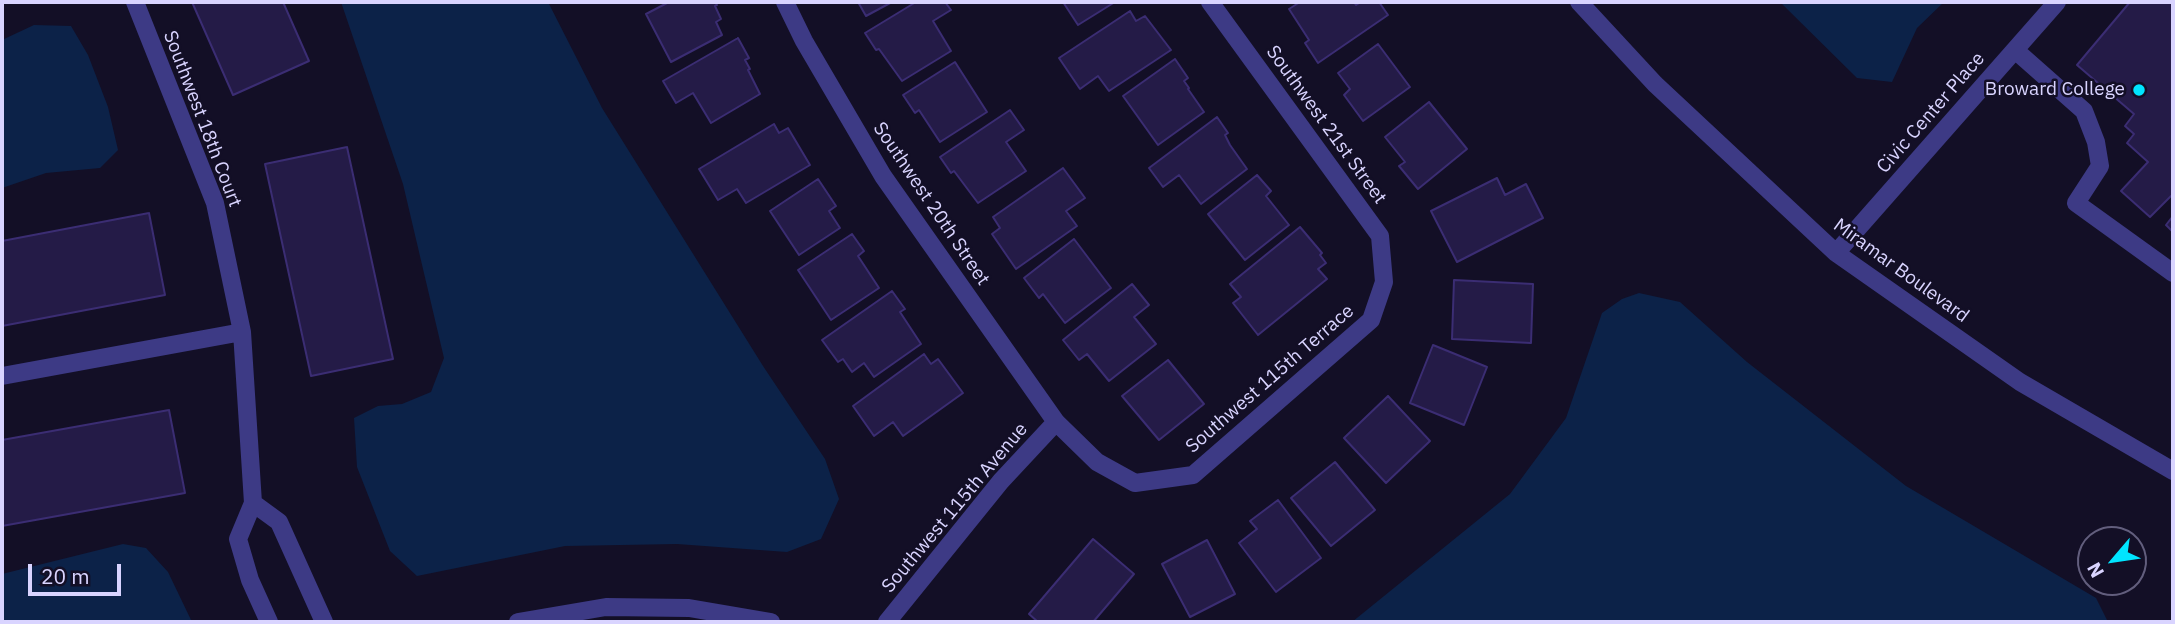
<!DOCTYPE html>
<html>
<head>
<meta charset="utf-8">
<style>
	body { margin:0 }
	#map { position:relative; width:2175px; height:624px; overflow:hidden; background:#130f26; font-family:"IBM Plex Sans",sans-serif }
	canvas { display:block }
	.frame { position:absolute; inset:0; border:4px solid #d9d4ff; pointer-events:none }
	.north { position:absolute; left:2077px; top:526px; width:70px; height:70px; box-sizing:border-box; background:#130f26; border:2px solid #625e7d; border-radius:50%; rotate:241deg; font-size:19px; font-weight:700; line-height:28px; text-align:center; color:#d9d4ff }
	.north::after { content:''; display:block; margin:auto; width:24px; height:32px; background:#00e5ff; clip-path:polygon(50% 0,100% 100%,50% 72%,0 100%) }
	.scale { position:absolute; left:28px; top:564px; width:93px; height:32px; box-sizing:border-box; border:4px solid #d9d4ff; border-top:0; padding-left:9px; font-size:21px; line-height:24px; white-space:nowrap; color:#d9d4ff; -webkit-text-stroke:5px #130f26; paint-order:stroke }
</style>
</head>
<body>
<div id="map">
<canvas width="2175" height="624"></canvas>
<div class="frame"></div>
<div class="north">N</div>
<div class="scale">20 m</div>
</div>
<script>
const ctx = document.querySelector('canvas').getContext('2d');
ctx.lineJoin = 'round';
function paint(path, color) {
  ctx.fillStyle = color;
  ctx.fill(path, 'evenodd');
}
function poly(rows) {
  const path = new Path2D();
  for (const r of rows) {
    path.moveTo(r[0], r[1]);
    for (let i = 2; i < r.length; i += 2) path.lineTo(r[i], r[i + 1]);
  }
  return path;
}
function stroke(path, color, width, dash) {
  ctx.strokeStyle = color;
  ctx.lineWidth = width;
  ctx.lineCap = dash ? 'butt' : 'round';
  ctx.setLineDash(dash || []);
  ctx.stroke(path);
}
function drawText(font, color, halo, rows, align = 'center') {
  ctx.font = font + ' "IBM Plex Sans",sans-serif';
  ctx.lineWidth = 5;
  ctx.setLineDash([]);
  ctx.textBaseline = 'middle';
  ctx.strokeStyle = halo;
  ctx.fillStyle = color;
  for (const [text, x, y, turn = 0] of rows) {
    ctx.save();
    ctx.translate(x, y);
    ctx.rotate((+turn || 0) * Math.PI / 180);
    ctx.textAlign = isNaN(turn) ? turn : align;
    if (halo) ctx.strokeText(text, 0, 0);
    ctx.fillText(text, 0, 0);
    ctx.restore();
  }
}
const water = poly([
	[341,2,548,2,602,108,763,366,825,459,839,499,821,539,787,552,677,544,565,546,417,576,390,551,357,467,354,418,378,406,402,404,431,392,444,358,403,184],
	[1780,2,1944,2,1917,28,1892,82,1857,78],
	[34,25,71,26,88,55,108,107,118,150,100,168,46,173,2,188,2,40],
	[1639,293,1680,302,1747,362,1906,486,2096,598,2108,622,1352,622,1510,494,1566,418,1602,313,1622,299],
	[123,544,146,548,168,572,192,622,2,622,2,574]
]);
const building = poly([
	[192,2,283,2,309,61,233,95,192,2],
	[669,2,715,2,717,5,715,6,721,19,716,22,722,35,671,62,646,14,669,2],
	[858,2,892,2,866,16,858,2],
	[916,2,945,2,951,10,933,21,951,51,902,81,879,49,876,50,865,33,916,2],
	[1063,2,1115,2,1078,25,1063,2],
	[1300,2,1354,2,1356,5,1361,2,1379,2,1388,15,1318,63,1305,43,1309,40,1289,9,1300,2],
	[2130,2,2173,2,2173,198,2171,196,2150,217,2121,191,2148,162,2127,143,2134,134,2125,126,2134,114,2077,65,2130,2],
	[1130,11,1136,21,1145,16,1171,50,1109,91,1098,76,1080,89,1059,58,1130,11],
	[738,38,749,58,745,60,750,69,748,70,760,94,711,123,693,93,676,103,663,81,738,38],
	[1378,44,1410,87,1363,121,1344,95,1350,89,1338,73,1378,44],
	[1175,59,1188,78,1184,81,1189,88,1188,89,1204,112,1158,145,1123,96,1175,59],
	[955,62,987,112,940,142,919,110,915,113,903,95,955,62],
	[1429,102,1467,149,1418,189,1399,166,1405,162,1385,137,1429,102],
	[1010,110,1024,130,1006,142,1026,171,978,203,954,171,951,173,940,157,1010,110],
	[1217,117,1228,133,1225,135,1230,145,1247,169,1201,204,1179,175,1163,187,1149,168,1217,117],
	[774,124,779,133,788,128,810,165,746,203,737,189,718,200,699,169,774,124],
	[347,147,393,359,311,376,265,164,347,147],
	[1063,168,1085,198,1066,211,1077,226,1016,269,992,234,1000,228,993,217,1063,168],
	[1257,175,1271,191,1266,196,1289,225,1245,260,1208,214,1257,175],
	[1497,178,1505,195,1526,184,1543,218,1457,262,1431,211,1497,178],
	[818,179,836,206,829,211,840,228,799,255,770,211,818,179],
	[149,213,165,295,2,326,2,241,149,213],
	[2173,216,2173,232,2166,225,2173,216],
	[1300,227,1322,253,1320,255,1326,263,1318,269,1327,279,1258,335,1233,303,1241,297,1230,284,1300,227],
	[852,234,864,251,858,256,879,288,831,320,798,270,852,234],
	[1074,239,1111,288,1065,323,1043,294,1039,298,1024,278,1074,239],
	[1454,280,1533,284,1531,343,1452,339,1454,280],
	[1132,284,1149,305,1134,317,1156,344,1109,381,1087,354,1079,360,1063,340,1132,284],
	[892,291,905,309,900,312,921,344,874,377,864,363,852,372,843,359,838,362,822,340,892,291],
	[1433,345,1487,367,1464,425,1410,403,1433,345],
	[924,354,931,364,938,359,963,393,903,436,893,422,874,436,853,406,924,354],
	[1168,360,1204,404,1159,440,1122,396,1168,360],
	[1388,396,1430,441,1386,483,1344,438,1388,396],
	[169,410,185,493,2,526,2,440,169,410],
	[1335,462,1375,510,1331,546,1291,498,1335,462],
	[1278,500,1321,558,1276,592,1239,543,1257,529,1250,521,1278,500],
	[1093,539,1134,574,1093,622,1038,622,1029,614,1093,539],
	[1207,540,1235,594,1190,617,1162,564,1207,540]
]);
const minor = poly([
	[135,2,215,203,242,332,253,503,238,539,250,580,269,622],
	[785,2,804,41,883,176,1056,422,1097,462,1135,483,1193,475,1371,320,1384,282,1380,236,1210,2],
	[1579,2,1655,84,1836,253,2020,382,2173,471],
	[2015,50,2084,111,2096,142,2100,166,2076,203,2173,273],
	[1836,253,2057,2],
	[2,376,242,332],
	[253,503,279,522,324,622],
	[518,622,606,607,689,608,771,622],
	[887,622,1001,481,1056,422]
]);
const markers = [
	[2139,90,7,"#00e5ff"]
];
const poiNames = [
	["Broward College",2125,90]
];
const streetNames = [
	["Civic Center Place",1931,113,-49],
	["Southwest 18th Court",202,119,69],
	["Southwest 21st Street",1326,125,54],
	["Southwest 20th Street",931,204,56],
	["Miramar Boulevard",1901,271,36],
	["Southwest 115th Terrace",1270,379,-41],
	["Southwest 115th Avenue",955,508,-50]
];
paint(water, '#0c2248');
paint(building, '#241b47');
stroke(building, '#3b2d73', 2);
stroke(minor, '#3d3a85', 18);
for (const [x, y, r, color] of markers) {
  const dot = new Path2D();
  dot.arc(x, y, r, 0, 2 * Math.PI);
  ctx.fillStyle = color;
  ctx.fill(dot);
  stroke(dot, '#130f26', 2.5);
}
drawText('19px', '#d9d4ff', '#130f26', poiNames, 'right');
drawText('19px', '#d9d4ff', '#130f26', streetNames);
</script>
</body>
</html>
